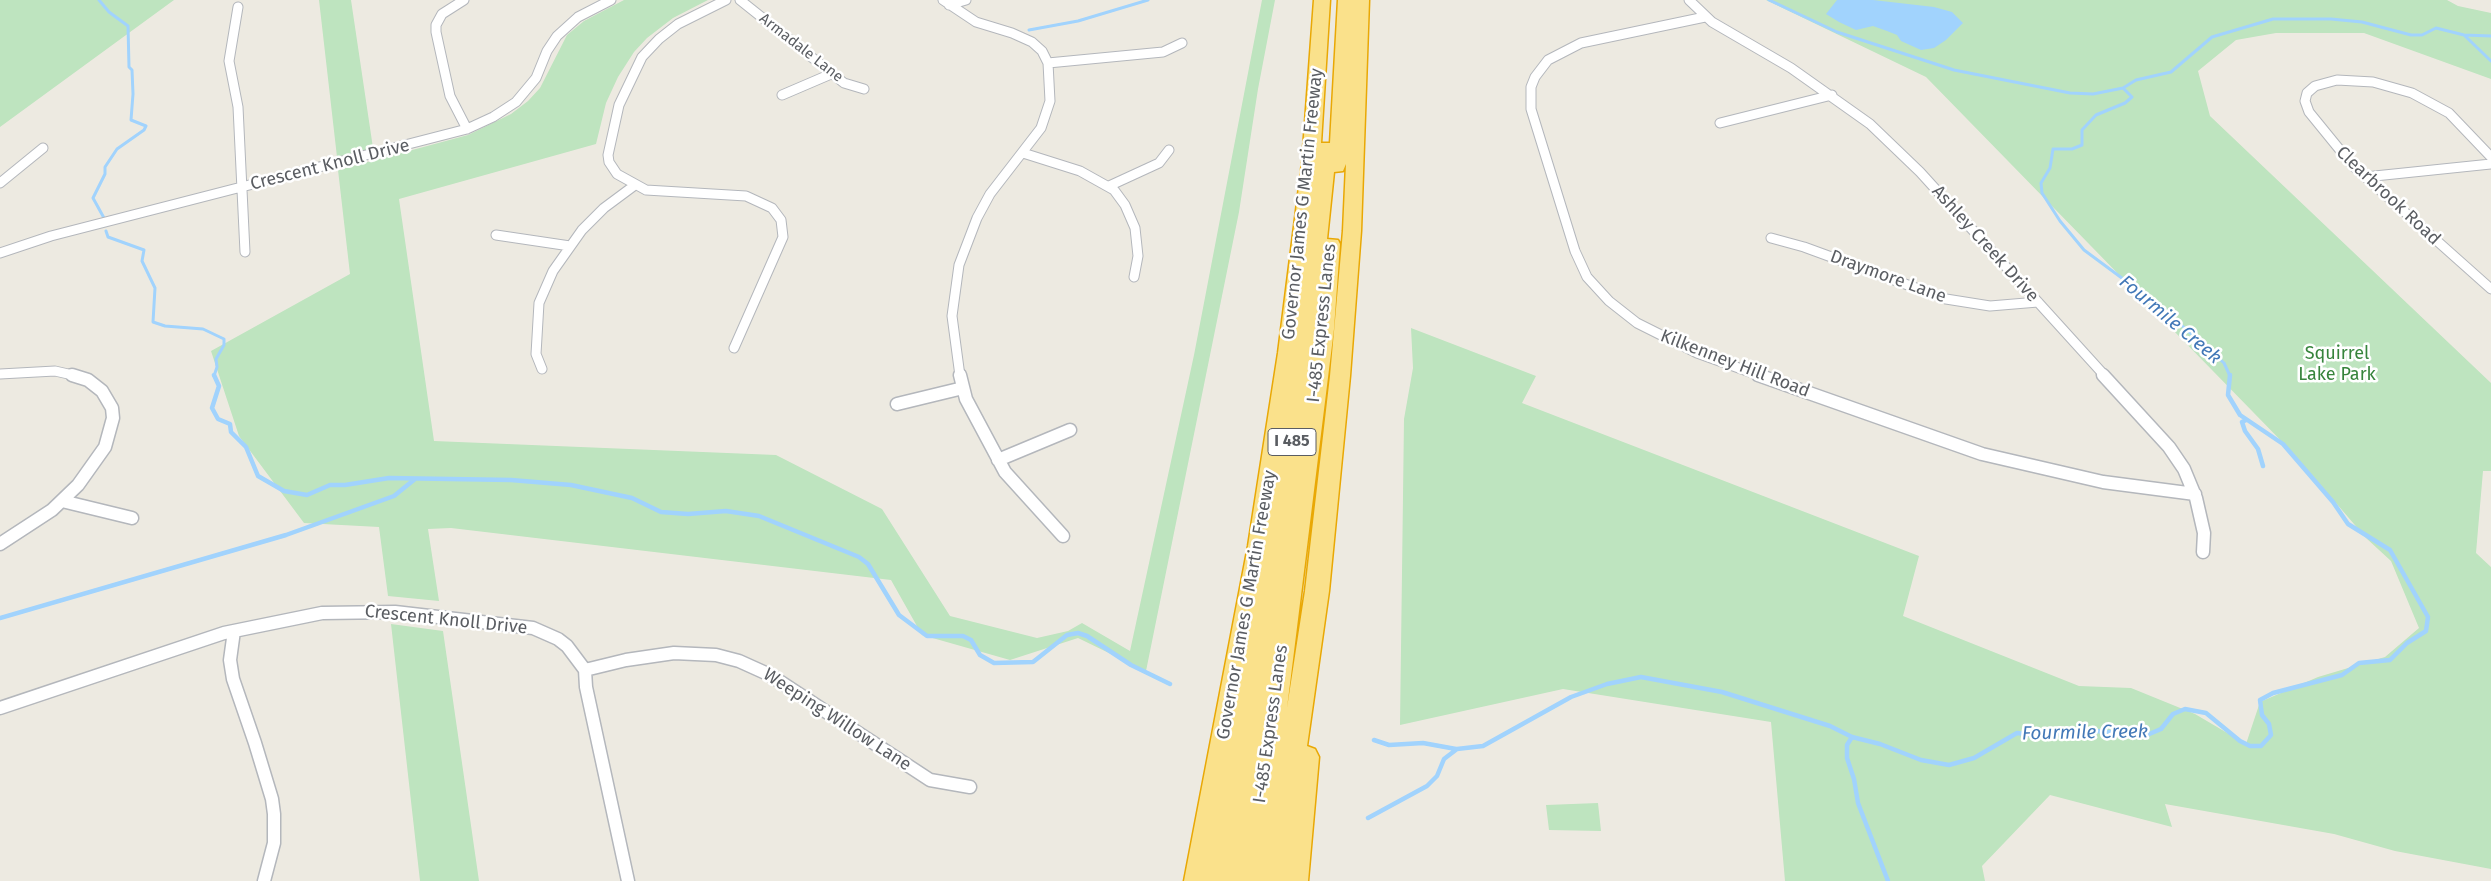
<!DOCTYPE html>
<html>
<head>
<meta charset="utf-8">
<style>
	body { margin:0 }
	canvas { display:block; background:#edeae1 }
</style>
</head>
<body>
<canvas width="2491" height="881"></canvas>
<script>
const ctx = document.querySelector('canvas').getContext('2d');
ctx.lineJoin = 'round';
function paint(path, color) {
  ctx.fillStyle = color;
  ctx.fill(path, 'evenodd');
}
function poly(rows) {
  const path = new Path2D();
  for (const r of rows) {
    path.moveTo(r[0], r[1]);
    for (let i = 2; i < r.length; i += 2) path.lineTo(r[i], r[i + 1]);
  }
  return path;
}
function stroke(path, color, width, dash) {
  ctx.strokeStyle = color;
  ctx.lineWidth = width;
  ctx.lineCap = dash ? 'butt' : 'round';
  ctx.setLineDash(dash || []);
  ctx.stroke(path);
}
function drawText(font, color, halo, rows, align = 'center') {
  ctx.font = font + ' "Fira Sans",sans-serif';
  ctx.lineWidth = 5;
  ctx.setLineDash([]);
  ctx.textBaseline = 'middle';
  ctx.strokeStyle = halo;
  ctx.fillStyle = color;
  for (const [text, x, y, turn = 0] of rows) {
    ctx.save();
    ctx.translate(x, y);
    ctx.rotate((+turn || 0) * Math.PI / 180);
    ctx.textAlign = isNaN(turn) ? turn : align;
    if (halo) ctx.strokeText(text, 0, 0);
    ctx.fillText(text, 0, 0);
    ctx.restore();
  }
}
const green = poly([
	[0,0,174,0,0,127],
	[319,0,351,0,373,148,337,157],
	[624,0,708,0,673,18,647,38,634,52,618,77,606,103,596,144,399,199,434,441,776,455,882,509,950,616,1037,638,1068,631,1082,623,1130,651,1194,355,1262,0,1275,0,1258,89,1239,212,1146,671,1078,638,1010,660,922,635,891,580,451,528,428,529,439,601,388,596,379,527,304,523,239,436,211,351,350,274,338,170,468,135,511,114,528,101,540,88,567,35,584,21],
	[1766,0,2447,0,2458,6,2491,13,2491,79,2364,33,2276,33,2236,40,2198,71,2210,116,2491,383,2491,471,2483,471,2476,553,2491,567,2491,869,2395,851,2334,834,2165,804,2172,827,2050,795,1982,866,1985,881,1785,881,1771,722,1563,689,1400,725,1404,419,1413,368,1411,328,1536,376,1522,403,1919,556,1903,616,2079,686,2131,688,2195,714,2246,744,2260,702,2318,677,2385,657,2419,628,2391,561,2366,538,2294,454,1926,77],
	[391,624,443,631,479,881,420,881],
	[1598,803,1601,831,1549,830,1546,805]
]);
const water = poly([
	[1837,0,1873,0,1934,7,1952,12,1963,23,1946,40,1934,48,1921,50,1901,41,1897,35,1887,31,1873,26,1856,30,1839,22,1826,14]
]);
const streamFar1 = poly([
	[99,0,109,12,128,26,129,67,132,70,133,94,131,120,146,126,144,130,117,149,105,167,105,174,93,198,104,218],
	[1769,0,1837,32,1954,70,2070,93,2093,94,2123,88],
	[1029,30,1078,21,1148,0],
	[2464,35,2491,61],
	[2123,88,2136,80,2171,72,2212,37,2273,19,2331,19,2362,22,2411,35,2422,35,2436,28,2464,35,2491,36],
	[2123,88,2132,97,2125,103,2096,115,2082,130,2082,145,2072,149,2053,149,2050,168,2041,183,2042,193,2060,221,2084,250,2161,307,2224,363,2230,376],
	[106,231,108,237,144,250,142,261,155,288,153,322,165,326,203,329,224,339,224,345,216,359,217,367,214,376]
]);
const stream = poly([
	[214,375,219,386,212,408,218,419,230,424,231,432,246,447,258,476,284,491,307,495,330,485,345,485,389,478,511,480,571,485,632,498,661,512,688,514,726,511,759,516,859,557,868,564,899,615,927,636,963,636,971,640,980,655,994,663,1033,662,1067,635,1078,633,1087,636,1131,665,1170,684],
	[2246,420,2242,422,2245,431,2258,449,2263,466],
	[0,618,286,535,394,496,415,479],
	[1852,737,1847,745,1847,758,1854,779,1858,803,1888,881],
	[1374,740,1389,745,1423,743,1456,749],
	[1368,818,1427,786,1437,776,1444,759,1457,749,1483,746,1571,697,1607,684,1641,677,1722,692,1830,726,1852,737,1880,744,1921,760,1949,765,1974,758,2017,733,2050,737,2069,729,2147,735,2161,729,2173,714,2185,709,2206,713,2240,741,2250,746,2261,746,2271,735,2269,724,2262,715,2260,700,2273,693,2342,675,2359,663,2390,660,2407,643,2426,631,2428,617,2390,550,2348,524,2333,502,2283,444,2240,415,2228,395,2230,375]
]);
const streetFar1 = poly([
	[464,0,442,14,436,25,436,32,450,96,467,129],
	[726,0,678,24,659,39,642,57,619,105,608,155,609,162,617,174,646,190,746,196,772,208,781,220,783,237,734,348],
	[740,0,844,83,864,89],
	[943,0,976,22,1012,33,1032,42,1042,51,1048,63,1050,101,1041,128,990,194,977,218,959,265,952,316,960,376],
	[1689,0,1712,22,1791,68,1870,124,1920,172,2105,376],
	[949,5,966,0],
	[238,7,229,61,238,107,245,252],
	[1705,17,1581,43,1548,60,1535,77,1531,87,1531,109,1575,251,1587,277,1609,301,1637,323,1697,353,1761,376],
	[1048,63,1163,52,1182,43],
	[782,95,831,74],
	[1720,123,1832,95],
	[1023,153,1080,171,1114,190,1125,205,1135,228,1138,256,1134,277],
	[2491,157,2449,113,2412,93,2373,82,2337,80,2315,86,2307,93,2305,101,2309,112,2353,166,2491,289],
	[2365,177,2491,164],
	[0,183,43,148],
	[1109,186,1159,163,1169,150],
	[496,235,570,246],
	[1771,238,1804,247,1946,299,1990,306,2038,302],
	[0,253,51,236,467,129,493,117,516,102,536,78,547,51,557,36,578,17,611,0],
	[542,369,536,354,539,303,553,271,582,230,604,208,635,185],
	[0,374,55,371,77,376]
]);
const street = poly([
	[960,375,966,399,1005,472,1063,536],
	[1758,375,1982,454,2103,482,2195,494],
	[2103,375,2169,447,2184,469,2196,498,2204,533,2203,552],
	[897,404,963,388],
	[998,460,1070,430],
	[62,501,132,518],
	[0,544,52,510,78,485,105,447,113,418,112,408,102,391,88,380,72,375],
	[234,631,230,660,233,679,255,743,272,799,274,814,274,843,264,881],
	[585,670,626,660,674,653,716,655,739,661,770,675,930,780,970,787],
	[0,708,224,633,322,613,395,612,533,628,558,639,567,646,585,670,586,687,628,881]
]);
const highway = poly([
	[1314,0,1330,0,1321,143,1330,143,1338,0,1369,0,1361,231,1350,376,1329,591,1307,746,1315,749,1319,757,1308,881,1184,881,1248,546,1278,353,1302,163,1314,0],
	[1346,164,1343,231,1330,376,1305,591,1287,708,1334,329,1340,244,1338,240,1327,239,1334,172,1343,171,1346,164]
]);
const farStreetnames = [
	["Armadale Lane",801,48,38]
];
const shields = [
	[1292,442,48]
];
const shieldNames = [
	["I 485",1292,442]
];
const streetNames = [
	["Crescent Knoll Drive",330,165,-14],
	["Clearbrook Road",2388,196,43],
	["Governor James G Martin Freeway",1303,204,-84],
	["Ashley Creek Drive",1985,244,48],
	["Draymore Lane",1888,277,20],
	["I-485 Express Lanes",1322,323,-84],
	["Kilkenney Hill Road",1735,364,21],
	["Governor James G Martin Freeway",1247,605,-80],
	["Crescent Knoll Drive",446,620,6],
	["Weeping Willow Lane",837,720,33],
	["I-485 Express Lanes",1271,724,-82]
];
const parkNames = [
	["Squirrel",2337,354],
	["Lake Park",2337,375]
];
const waterNames = [
	["Fourmile Creek",2170,320,40],
	["Fourmile Creek",2085,733,-1]
];
paint(green, '#bee4bf');
paint(water, '#a1d3fd');
stroke(streamFar1, '#a1d3fd', 3);
stroke(stream, '#a1d3fd', 4.5);
stroke(streetFar1, '#b4b7bc', 11);
stroke(street, '#b4b7bc', 15);
stroke(highway, '#e9a805', 3);
stroke(streetFar1, '#fff', 9);
stroke(street, '#fff', 12);
paint(highway, '#fae18b');
drawText('15px', '#5a5d62', '#fff', farStreetnames);
for (const [x, y, w] of shields) {
  const box = new Path2D();
  box.roundRect(x - w / 2, y - 13.5, w, 27, 4);
  ctx.fillStyle = '#fff';
  ctx.fill(box);
  stroke(box, '#5a5d62', 1);
}
drawText('bold 16px', '#5a5d62', null, shieldNames);
drawText('18px', '#5a5d62', '#fff', streetNames);
drawText('18px', '#37843c', '#fff', parkNames);
drawText('italic 19px', '#4278b7', '#fff', waterNames);
</script>
</body>
</html>
